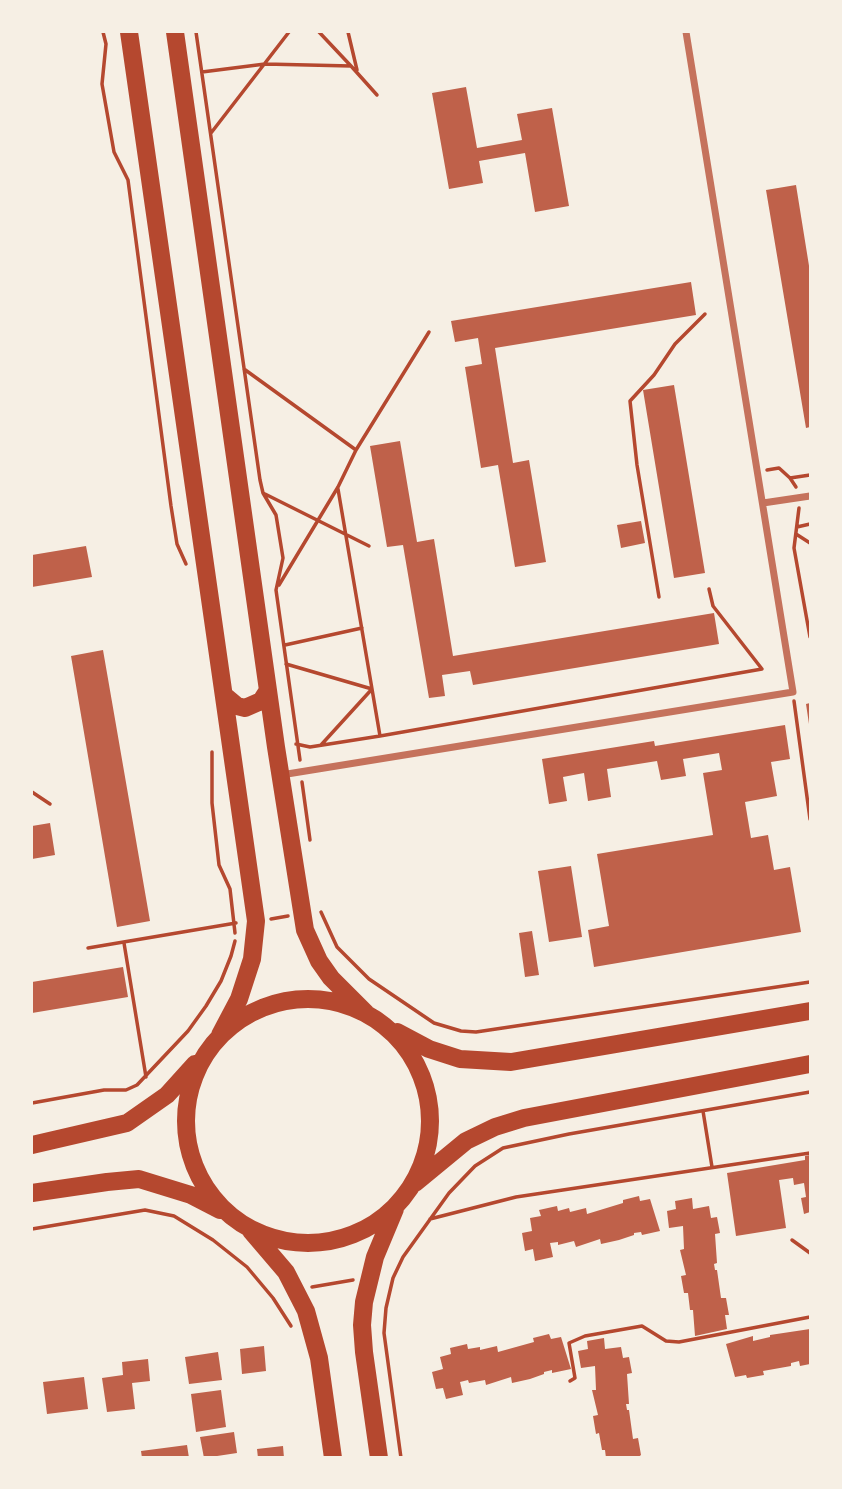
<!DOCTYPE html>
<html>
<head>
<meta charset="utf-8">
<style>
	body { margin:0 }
	#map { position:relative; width:842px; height:1489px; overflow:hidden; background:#f6efe4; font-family:Poppins,sans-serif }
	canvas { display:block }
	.frame { position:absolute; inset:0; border:33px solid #f6efe4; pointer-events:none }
</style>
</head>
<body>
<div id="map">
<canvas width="842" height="1489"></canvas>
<div class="frame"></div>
</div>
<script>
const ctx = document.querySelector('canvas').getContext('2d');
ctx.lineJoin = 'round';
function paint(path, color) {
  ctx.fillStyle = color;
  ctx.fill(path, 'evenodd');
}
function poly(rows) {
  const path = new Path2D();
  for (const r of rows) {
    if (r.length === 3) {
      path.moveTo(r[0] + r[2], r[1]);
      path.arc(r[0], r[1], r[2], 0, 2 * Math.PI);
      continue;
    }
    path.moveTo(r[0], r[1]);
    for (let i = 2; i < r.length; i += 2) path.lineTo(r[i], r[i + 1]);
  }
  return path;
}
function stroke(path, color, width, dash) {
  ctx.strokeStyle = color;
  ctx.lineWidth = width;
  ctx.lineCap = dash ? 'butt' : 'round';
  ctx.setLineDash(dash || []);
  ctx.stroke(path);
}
const building = poly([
	[466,87,477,148,522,140,517,114,552,108,569,206,535,212,525,153,479,161,483,183,449,189,432,93],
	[796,185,810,272,810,427,806,428,766,190],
	[691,282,696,315,495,348,513,463,529,460,546,562,515,567,498,465,481,468,465,367,482,364,478,338,455,342,451,321],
	[674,385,705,573,674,578,643,390],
	[400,441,417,542,434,539,453,656,714,613,719,644,473,685,470,671,442,675,445,696,429,698,403,545,387,547,370,446],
	[641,521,645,543,621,548,617,525],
	[86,546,92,577,32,587,32,555],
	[103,650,150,921,117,927,71,656],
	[810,703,810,724,809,724,806,704],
	[785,725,790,759,771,762,777,796,745,802,751,838,768,835,774,870,790,867,801,932,594,967,588,930,609,926,597,854,713,835,703,773,722,770,719,753,683,759,686,776,661,780,657,761,607,769,611,797,588,801,584,773,563,777,567,801,549,804,542,759,654,741,655,746],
	[50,823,55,855,32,859,32,826],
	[571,866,582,937,549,942,538,871],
	[532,931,539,975,525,977,519,933],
	[123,967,128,997,32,1013,32,982],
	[810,1155,810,1212,804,1214,801,1198,806,1197,804,1183,794,1185,793,1178,779,1180,786,1228,736,1236,727,1173,805,1160,805,1156],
	[639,1196,640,1201,650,1199,660,1231,642,1235,641,1232,634,1233,634,1235,619,1240,601,1244,600,1239,576,1247,574,1241,558,1245,558,1242,550,1243,553,1257,535,1261,533,1249,525,1251,522,1233,532,1231,530,1218,541,1216,539,1210,557,1206,558,1211,569,1208,570,1212,586,1208,587,1214,623,1203,623,1200],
	[692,1198,693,1209,709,1206,711,1218,717,1217,720,1233,715,1234,717,1263,714,1264,715,1270,717,1270,721,1298,726,1298,729,1315,725,1315,727,1329,695,1336,693,1310,690,1310,688,1293,684,1293,681,1276,686,1275,680,1250,684,1249,683,1226,669,1228,667,1211,676,1209,675,1201],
	[810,1329,810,1364,800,1366,799,1361,791,1363,791,1366,763,1371,764,1375,747,1378,746,1375,735,1377,726,1344,753,1336,753,1341,770,1337,770,1335],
	[549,1334,551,1339,561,1337,571,1369,552,1373,552,1370,544,1372,544,1374,530,1379,512,1383,511,1377,486,1385,485,1380,469,1383,468,1380,460,1382,463,1395,446,1399,443,1388,436,1389,432,1372,443,1369,440,1357,451,1354,450,1348,467,1344,468,1349,480,1347,480,1350,497,1346,498,1352,534,1342,533,1338],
	[604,1338,605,1349,621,1347,623,1358,629,1357,632,1373,627,1374,629,1404,626,1404,627,1410,629,1410,633,1439,638,1438,641,1455,637,1458,606,1458,605,1450,602,1450,599,1433,596,1434,593,1416,598,1415,592,1390,596,1390,595,1366,581,1368,578,1351,588,1349,587,1341],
	[264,1346,266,1371,242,1374,240,1349],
	[218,1352,222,1380,189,1384,185,1357],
	[148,1359,150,1381,132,1383,135,1409,107,1412,102,1378,123,1375,122,1362],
	[84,1377,88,1409,47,1414,43,1382],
	[221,1390,226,1427,196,1432,191,1394],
	[234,1432,237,1453,204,1458,200,1437],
	[187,1445,189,1458,142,1458,141,1451],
	[283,1446,284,1458,258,1458,257,1449]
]);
const path = poly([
	[103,32,106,44,102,84,114,152,128,180,171,506,177,544,186,564],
	[196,32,260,480,263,493,276,515,283,558,276,590,300,760],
	[319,32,351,66],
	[348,32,357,70],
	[202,72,265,64,351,66,377,95],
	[211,133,289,32],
	[244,369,356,450],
	[767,470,779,468,790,478,810,475],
	[790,478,796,487],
	[338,489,380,736],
	[265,494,369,546],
	[799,508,794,548,810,637],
	[797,527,810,524],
	[796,534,810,543],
	[279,585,338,487,356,450,429,332],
	[659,597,637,465,630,401,654,375,675,344,705,314],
	[285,645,362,628],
	[286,664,372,689,321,745],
	[794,701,810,819],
	[296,744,310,747,380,736,762,669,713,606,709,589],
	[212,752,212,803,219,865,230,889,235,933],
	[302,782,310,840],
	[32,792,50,804],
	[321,912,337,947,369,979,434,1023,461,1031,476,1032,810,982],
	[271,919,288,916],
	[124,943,146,1077],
	[88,948,236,923],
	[32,1103,104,1090,126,1090,137,1085,188,1031,206,1006,221,981,231,956,235,941],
	[703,1111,712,1167],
	[430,1219,516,1197,810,1153],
	[32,1229,145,1210,174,1216,213,1240,247,1267,273,1298,291,1326],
	[792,1240,810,1253],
	[312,1287,353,1280],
	[570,1381,575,1378,569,1343,585,1336,642,1326,666,1341,679,1342,810,1317],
	[401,1458,384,1333,386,1308,393,1278,403,1257,449,1193,475,1166,503,1148,569,1134,810,1092]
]);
const minor = poly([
	[763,503,810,496],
	[281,775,793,692,686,32]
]);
const primary = poly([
	[129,32,256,921,252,959,239,999,220,1035],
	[175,32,276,747,305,930,319,961,331,978,366,1013],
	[225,696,237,706,245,708,261,701,268,690],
	[308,1121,122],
	[397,1032,429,1049,460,1059,511,1062,810,1011],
	[32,1145,127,1123,167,1095,195,1064],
	[415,1183,466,1141,495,1127,524,1118,810,1064],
	[32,1193,107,1182,139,1179,191,1195,220,1210],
	[251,1231,286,1272,306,1311,319,1358,333,1458],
	[379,1458,364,1352,362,1325,364,1302,375,1257,395,1209]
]);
paint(building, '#bf614a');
stroke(path, '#b5482f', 3.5);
stroke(minor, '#c5725c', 7);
stroke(primary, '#b5482f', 18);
</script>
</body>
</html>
